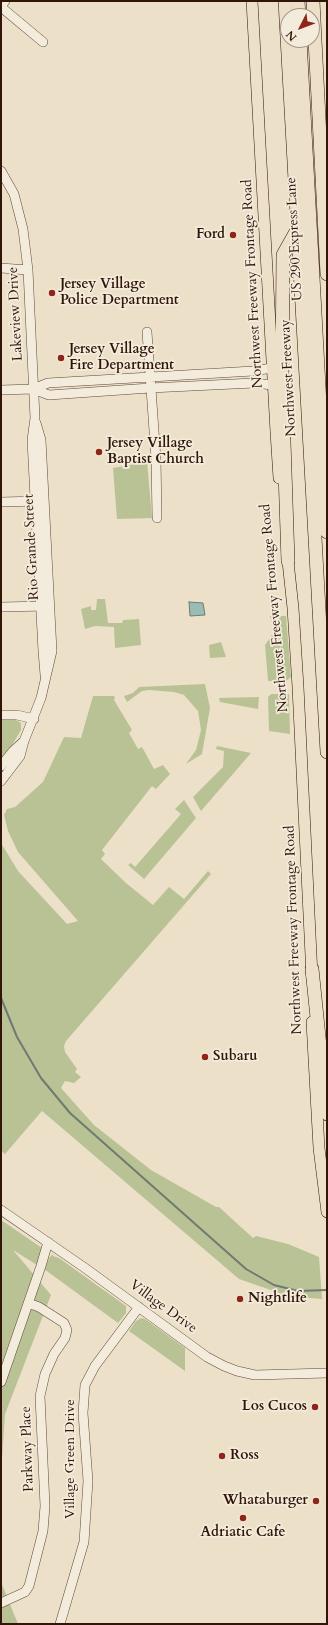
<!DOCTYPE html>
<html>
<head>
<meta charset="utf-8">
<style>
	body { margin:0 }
	#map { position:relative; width:328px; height:1625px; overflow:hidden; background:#ece0c8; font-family:Cardo,serif }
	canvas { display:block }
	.frame { position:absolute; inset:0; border:2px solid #311508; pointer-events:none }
	.north { position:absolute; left:280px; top:8px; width:40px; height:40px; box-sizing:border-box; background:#f3ebdb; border:1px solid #a59587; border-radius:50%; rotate:228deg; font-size:11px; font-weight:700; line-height:16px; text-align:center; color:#311508 }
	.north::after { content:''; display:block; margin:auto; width:14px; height:18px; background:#8f2418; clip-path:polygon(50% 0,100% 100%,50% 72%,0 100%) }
</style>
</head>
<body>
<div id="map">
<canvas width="328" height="1625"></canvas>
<div class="frame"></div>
<div class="north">N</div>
</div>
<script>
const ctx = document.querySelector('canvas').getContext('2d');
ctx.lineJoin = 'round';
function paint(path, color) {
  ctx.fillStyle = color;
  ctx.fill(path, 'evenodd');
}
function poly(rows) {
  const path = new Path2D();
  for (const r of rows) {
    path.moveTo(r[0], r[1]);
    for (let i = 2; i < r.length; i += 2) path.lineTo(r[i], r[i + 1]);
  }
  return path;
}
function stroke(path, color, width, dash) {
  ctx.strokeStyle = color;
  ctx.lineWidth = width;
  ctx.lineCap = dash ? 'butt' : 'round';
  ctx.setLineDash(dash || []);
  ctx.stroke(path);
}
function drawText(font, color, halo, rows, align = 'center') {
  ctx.font = font + ' Cardo,serif';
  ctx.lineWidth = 3.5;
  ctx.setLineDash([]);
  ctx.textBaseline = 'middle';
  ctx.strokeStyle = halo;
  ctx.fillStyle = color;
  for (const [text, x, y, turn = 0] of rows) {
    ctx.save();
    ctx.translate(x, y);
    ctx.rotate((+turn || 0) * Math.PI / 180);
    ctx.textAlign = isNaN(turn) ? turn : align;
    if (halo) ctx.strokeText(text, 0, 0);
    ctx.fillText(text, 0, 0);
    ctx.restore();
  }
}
const green = poly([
	[147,462,152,518,117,519,113,468],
	[97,599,105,599,108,623,122,623,123,620,139,619,141,645,115,648,114,627,95,626,85,629,81,609,91,606,91,610,96,610],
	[270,616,286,616,291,677,286,681,268,681,265,645,272,635,277,636,281,626,272,623],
	[221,642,226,657,210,658,209,645],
	[205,684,210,708,202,754,186,764,196,750,201,730,198,711,184,695,174,692,149,690,142,691,127,702,124,696,133,693,139,687],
	[271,694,289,694,290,734,269,731,268,697],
	[93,696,114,696,115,698,114,700,132,730,129,733,138,749,142,747,154,769,163,765,170,774,156,789,152,786,102,850,105,854,101,859,126,883,153,905,169,887,184,899,208,871,211,874,66,1041,64,1046,65,1052,77,1069,75,1072,81,1077,74,1083,65,1081,61,1088,94,1125,151,1170,216,1207,219,1207,253,1238,256,1236,288,1244,319,1257,322,1299,288,1296,239,1279,42,1111,5,1154,1,1151,1,843,18,871,67,924,78,921,18,852,8,831,4,815,7,809,15,807,43,782,64,737,81,738],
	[259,697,258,709,220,702,219,698],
	[14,719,21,723,21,730,1,764,1,720],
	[217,746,251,753,201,811,193,797,223,767,224,751,216,749],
	[184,800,196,818,144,879,128,865,131,863,135,867,181,814,175,809],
	[1,1220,42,1248,37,1265,13,1250,51,1295,5,1414,1,1474],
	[53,1254,53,1256,59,1258,126,1306,126,1313,118,1323,44,1269,49,1258],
	[141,1318,145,1319,185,1348,185,1371,129,1331,136,1321],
	[1,1582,18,1624,1,1624]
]);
const water = poly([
	[189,602,203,603,205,615,190,616,189,602]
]);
const stream = poly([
	[1,998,17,1037,41,1078,70,1113,246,1269,274,1285,298,1291,327,1290]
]);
const minor = poly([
	[5,1,1,7,43,42],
	[1,171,14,194,23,229,28,270,35,418,32,440,43,651,45,675],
	[1,268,28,270],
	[147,332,156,459,157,518],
	[33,389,48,383,253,371,272,368],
	[1,390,33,389,49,395,150,388,254,383,273,385],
	[1,502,40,501],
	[1,607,46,606],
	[1,715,17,715,34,719],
	[1,766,13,751,24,741],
	[1,781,20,756,24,741,41,698,52,651,41,440,36,423],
	[1,1210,85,1268,207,1357,224,1366,237,1371,255,1375,327,1373],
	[1,1382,41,1266,48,1242],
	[1,1603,25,1592,29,1586,43,1531,45,1506,40,1396,45,1374,54,1354,65,1338,67,1330,64,1323,39,1307,28,1303],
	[60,1624,84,1542,88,1481,83,1413,85,1385,95,1366,139,1307]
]);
const major = poly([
	[252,1,276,432,279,478],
	[287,552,293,608,298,687,312,976],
	[312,1022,319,1148,327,1212]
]);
const highway = poly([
	[285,1,327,752],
	[298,1,299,16],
	[313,1,327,274],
	[300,40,327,532],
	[288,561,282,383,283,255,297,230],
	[312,969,327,1114]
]);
const markers = [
	[233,235,4,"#8f2418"],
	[52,293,4,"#8f2418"],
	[61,358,4,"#8f2418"],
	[99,452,4,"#8f2418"],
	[205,1057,4,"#8f2418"],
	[240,1299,4,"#8f2418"],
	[315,1407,4,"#8f2418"],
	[222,1456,4,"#8f2418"],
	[316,1501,4,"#8f2418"],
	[243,1518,4,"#8f2418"]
];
const poiNames = [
	["Ford",225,235,"right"],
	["Jersey Village",60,285],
	["Police Department",60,301],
	["Jersey Village",69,350],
	["Fire Department",69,366],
	["Jersey Village",107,444],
	["Baptist Church",107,460],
	["Subaru",213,1057],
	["Nightlife",248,1299],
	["Los Cucos",307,1407,"right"],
	["Ross",230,1456],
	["Whataburger",308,1501,"right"],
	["Adriatic Cafe",243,1533,"center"]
];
const streetNames = [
	["US 290 Express Lane",295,239,-93],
	["Northwest Freeway Frontage Road",253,284,-93],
	["Lakeview Drive",16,314,-93],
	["Northwest Freeway",289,378,-93],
	["Rio Grande Street",32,547,-93],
	["Northwest Freeway Frontage Road",275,608,-95],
	["Northwest Freeway Frontage Road",294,930,-92],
	["Village Drive",163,1307,36],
	["Parkway Place",28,1449,-92],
	["Village Green Drive",71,1459,-90]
];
paint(green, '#b9c295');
paint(water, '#99bdb5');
stroke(water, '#6f7a70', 1);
stroke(stream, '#6f7a70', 2);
stroke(minor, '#604838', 10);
stroke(major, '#311508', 12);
stroke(highway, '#311508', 14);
stroke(minor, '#f3ebdb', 9);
stroke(major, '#ece0c8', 11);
stroke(highway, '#ece0c8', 13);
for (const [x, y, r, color] of markers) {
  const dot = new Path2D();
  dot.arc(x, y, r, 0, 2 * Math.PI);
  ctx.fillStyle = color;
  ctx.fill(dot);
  stroke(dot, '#f3ebdb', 1.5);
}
drawText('bold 14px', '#311508', '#f3ebdb', poiNames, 'left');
drawText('14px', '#311508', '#f3ebdb', streetNames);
</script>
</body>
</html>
